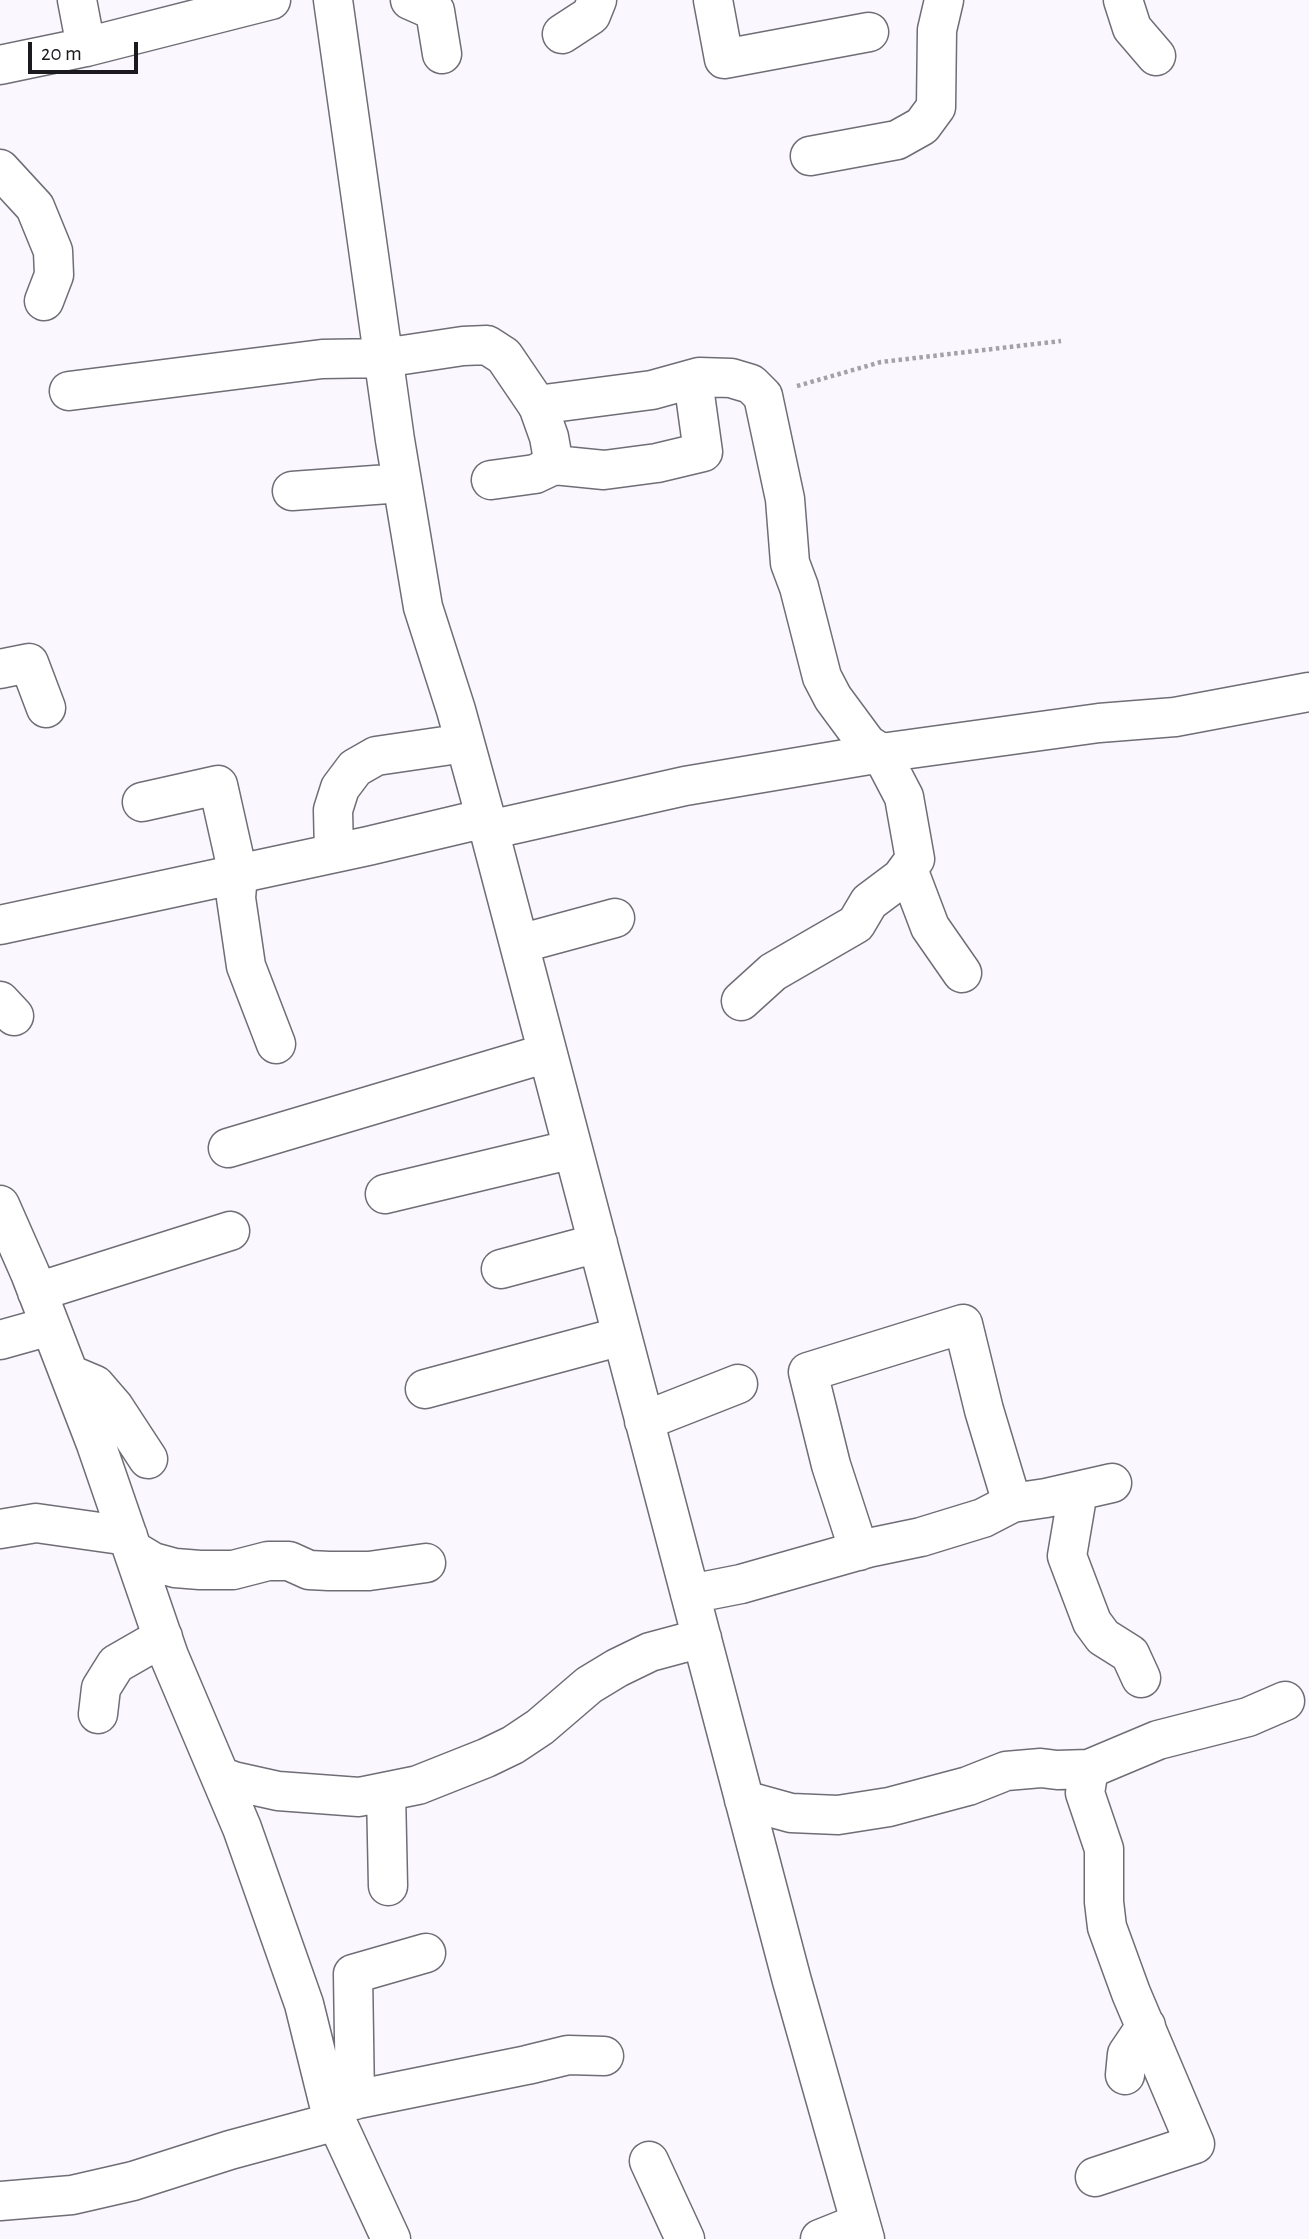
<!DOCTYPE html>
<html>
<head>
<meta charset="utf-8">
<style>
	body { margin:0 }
	#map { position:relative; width:1309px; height:2239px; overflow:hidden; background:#faf7ff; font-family:"Alegreya Sans",sans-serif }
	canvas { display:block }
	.scale { position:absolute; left:28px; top:42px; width:110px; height:32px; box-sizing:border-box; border:4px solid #1b1a1e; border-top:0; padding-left:9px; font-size:21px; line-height:24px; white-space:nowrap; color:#1b1a1e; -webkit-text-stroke:5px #fff; paint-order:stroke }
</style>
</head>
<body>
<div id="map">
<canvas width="1309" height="2239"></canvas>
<div class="scale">20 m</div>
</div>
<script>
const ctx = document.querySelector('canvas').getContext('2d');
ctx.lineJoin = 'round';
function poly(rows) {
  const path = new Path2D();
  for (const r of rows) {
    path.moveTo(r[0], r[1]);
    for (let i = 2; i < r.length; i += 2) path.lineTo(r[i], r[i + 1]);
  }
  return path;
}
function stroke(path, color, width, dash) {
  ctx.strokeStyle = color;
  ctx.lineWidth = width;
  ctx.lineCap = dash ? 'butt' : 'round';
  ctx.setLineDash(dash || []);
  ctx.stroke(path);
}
const path = poly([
	[797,386,881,362,1061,341]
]);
const minor = poly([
	[77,0,86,47],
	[333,0,395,440,423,607,456,710,489,830,792,1981,865,2239],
	[410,0,435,11,442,54],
	[713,0,724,59,869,32],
	[1123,0,1132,28,1156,56],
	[562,34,591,15,597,0],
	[0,65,86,47,271,0],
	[810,156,897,140,922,126,936,107,937,30,944,0],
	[0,169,35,207,53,251,54,275,44,301],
	[69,391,322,359,383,358,463,346,487,345,504,356,538,406,549,437,554,465,604,470,657,463,703,452,693,380],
	[537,405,652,390,699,377,731,378,751,384,763,396,785,499,790,563,799,587,822,677,833,698,867,744,881,753,904,797,915,859,901,878,869,902,856,924,773,972,741,1001],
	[491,480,535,474,554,465],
	[292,491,402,483],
	[0,669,29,663,46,708],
	[142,802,218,785,238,874,236,898,246,966,276,1044],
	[489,830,685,786,881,753,1099,723,1175,717,1309,692],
	[334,853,333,810,340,788,355,768,376,756,465,743],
	[908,869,930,927,962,973],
	[0,925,368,846,486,818],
	[519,944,615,918],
	[0,1001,14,1016],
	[228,1148,547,1053],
	[385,1194,573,1149],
	[0,1205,30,1273,96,1444,169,1656,242,1828,304,2004,329,2105,391,2239],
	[501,1269,598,1243],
	[37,1292,230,1231],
	[0,1340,50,1326],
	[69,1374,95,1385,114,1407,148,1459],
	[425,1389,622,1336],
	[644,1421,738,1384],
	[1078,1491,1067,1556,1092,1622,1103,1637,1130,1654,1141,1678],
	[0,1529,36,1523,128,1536],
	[133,1550,153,1562,175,1568,200,1570,233,1570,268,1561,289,1561,309,1570,329,1571,369,1571,426,1563],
	[859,1551,831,1465,808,1372,963,1324,984,1410,1012,1503],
	[690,1594,741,1584,868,1548,921,1537,983,1518,1012,1503,1046,1498,1112,1483],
	[98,1714,101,1688,116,1664,163,1637],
	[1089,1769,1085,1793,1104,1849,1104,1902,1107,1927,1131,1993,1195,2144,1095,2177],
	[220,1776,233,1781,278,1791,359,1797,418,1785,486,1758,513,1745,540,1727,589,1685,617,1668,650,1652,702,1638],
	[386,1792,388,1886],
	[744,1800,791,1813,838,1815,889,1807,968,1786,1006,1771,1041,1768,1057,1770,1089,1769,1158,1740,1248,1717,1285,1701],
	[1125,2075,1127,2054,1146,2026],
	[355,2100,353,1974,426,1953],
	[329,2105,527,2065,568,2055,604,2056],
	[649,2161,685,2239],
	[0,2201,72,2195,133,2181,230,2150,337,2121],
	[820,2239,860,2223]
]);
stroke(minor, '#6f6d75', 41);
stroke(path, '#a4a1a8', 4.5, [3.5, 3.5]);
stroke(minor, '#fff', 38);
</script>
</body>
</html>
